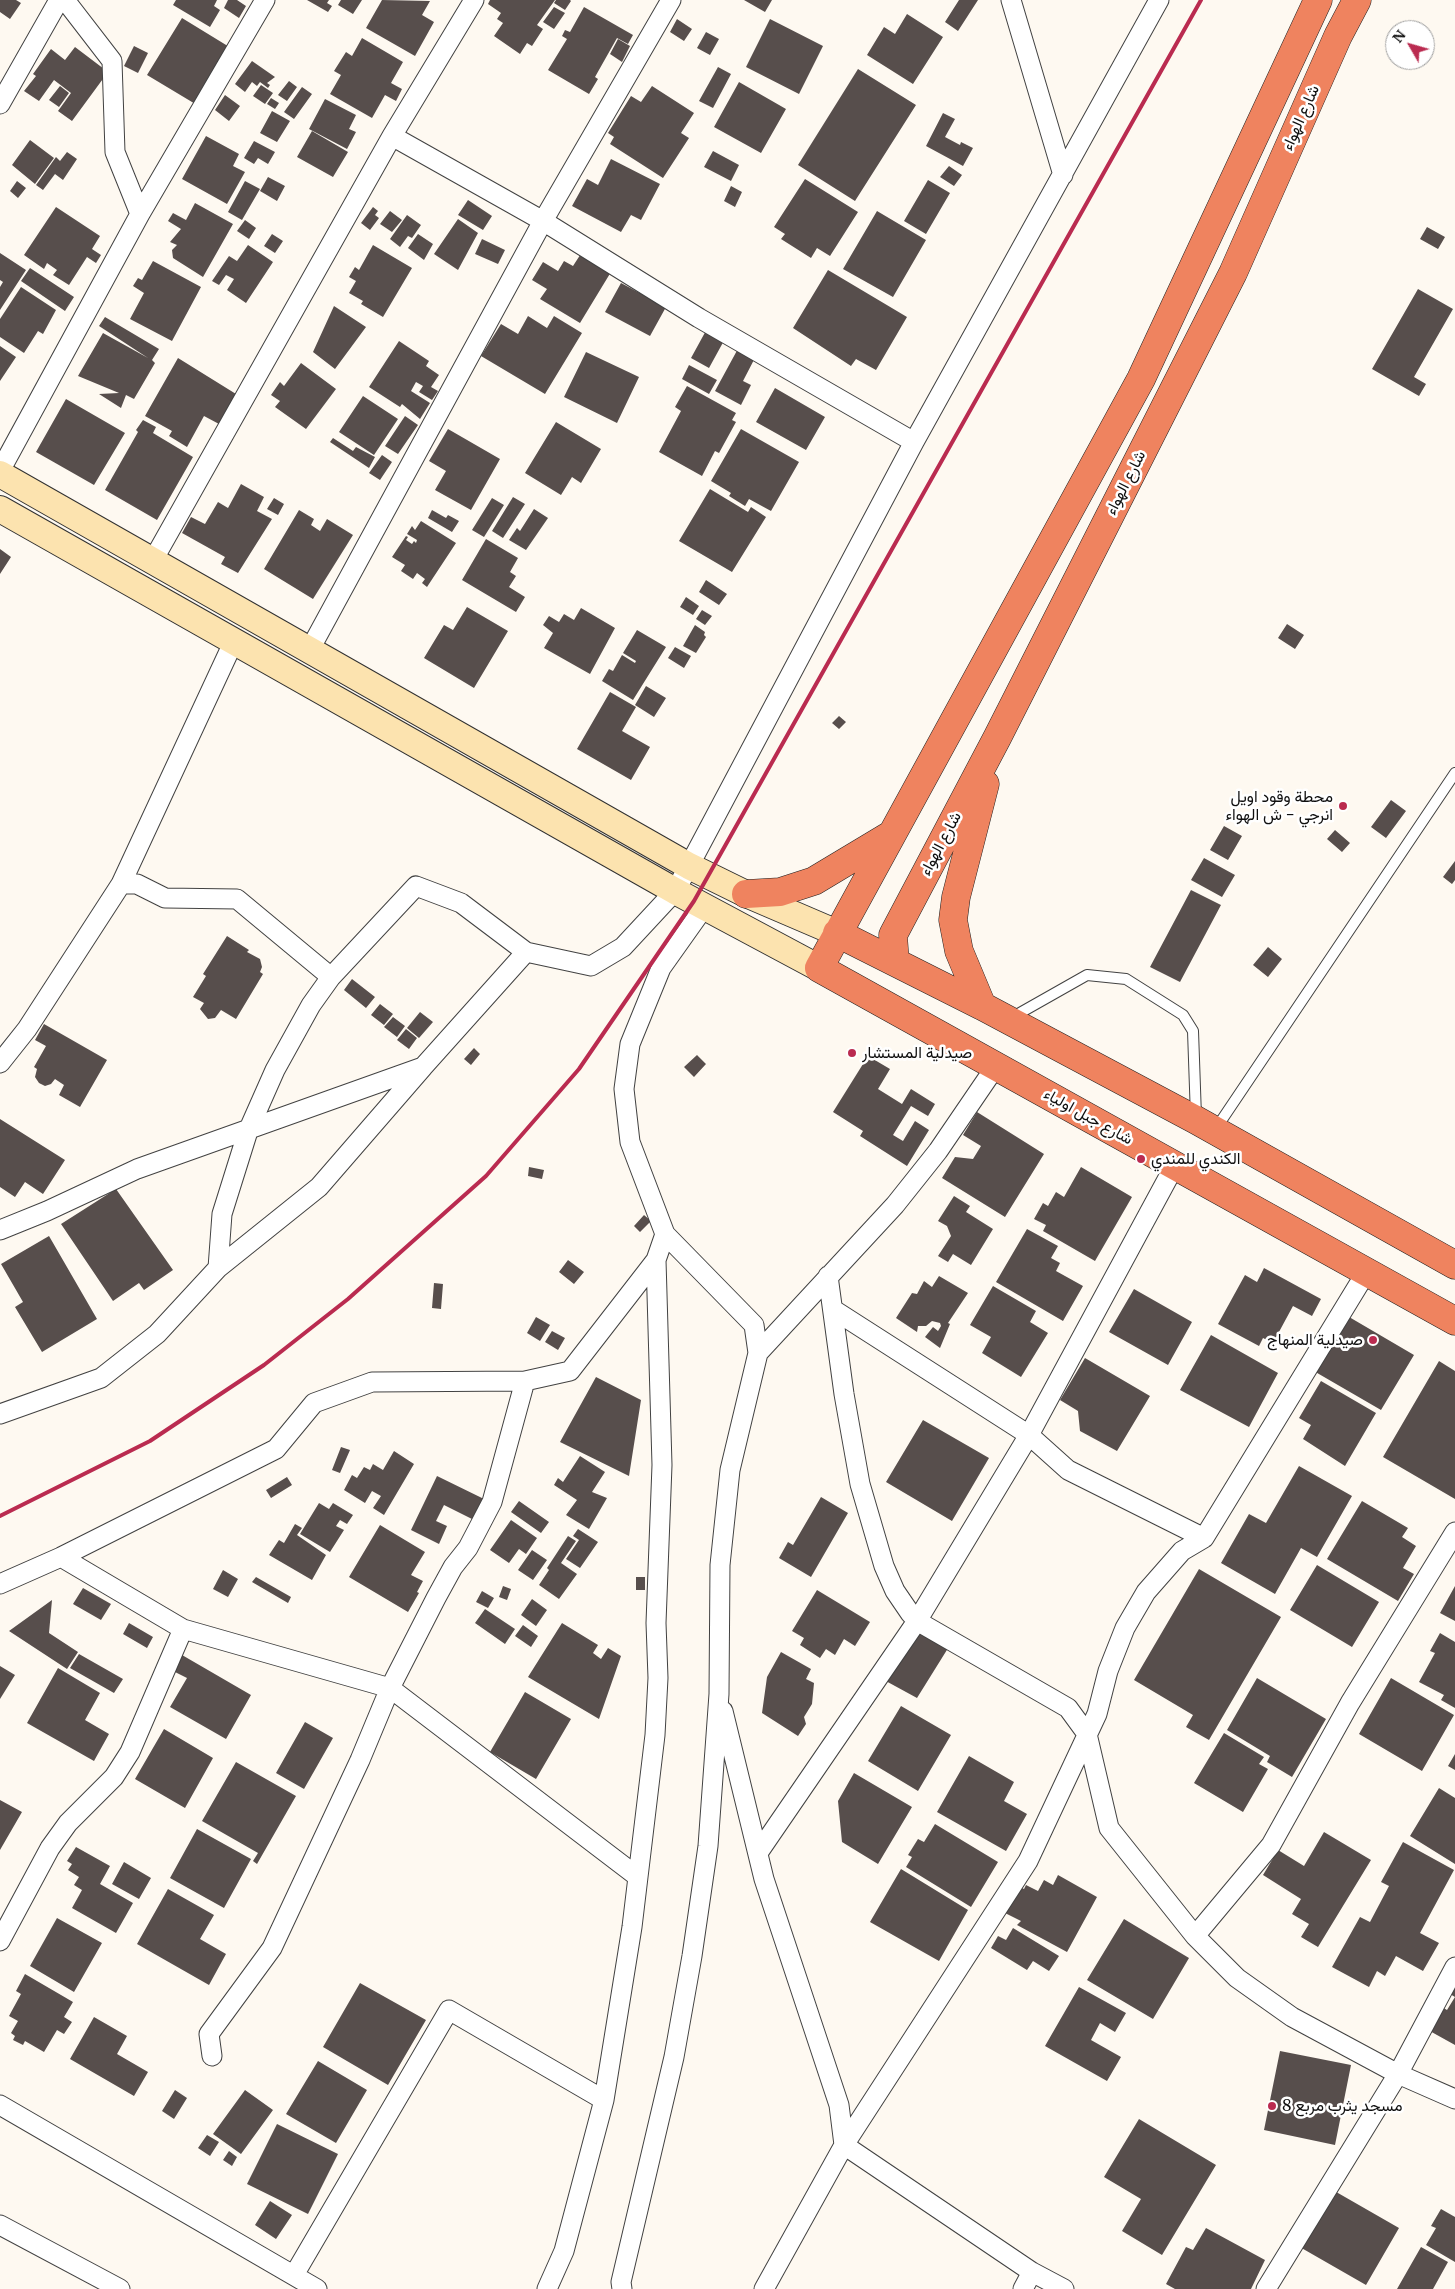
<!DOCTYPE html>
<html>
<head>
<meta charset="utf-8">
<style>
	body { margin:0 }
	#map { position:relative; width:1455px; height:2289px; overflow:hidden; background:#fef9f1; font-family:Merriweather,serif }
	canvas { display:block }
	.north { position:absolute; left:1385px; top:20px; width:50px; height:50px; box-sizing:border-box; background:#fff; border:1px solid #9f9f9f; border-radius:50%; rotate:308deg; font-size:14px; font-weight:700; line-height:20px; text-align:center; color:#0f0f0f }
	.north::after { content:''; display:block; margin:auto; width:18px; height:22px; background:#ba2b50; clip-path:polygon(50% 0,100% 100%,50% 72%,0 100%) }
</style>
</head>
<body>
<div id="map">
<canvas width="1455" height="2289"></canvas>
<div class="north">N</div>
</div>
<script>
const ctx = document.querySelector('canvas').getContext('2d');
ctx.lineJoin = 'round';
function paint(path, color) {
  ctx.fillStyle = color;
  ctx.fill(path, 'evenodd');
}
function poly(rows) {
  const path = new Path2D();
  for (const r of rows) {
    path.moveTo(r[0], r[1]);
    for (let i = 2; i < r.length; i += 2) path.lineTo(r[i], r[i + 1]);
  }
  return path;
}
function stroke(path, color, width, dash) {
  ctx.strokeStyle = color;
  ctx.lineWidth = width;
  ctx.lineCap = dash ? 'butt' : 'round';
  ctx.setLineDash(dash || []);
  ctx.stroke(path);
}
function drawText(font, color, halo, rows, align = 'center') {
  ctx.font = font + ' Merriweather,Vazirmatn,serif';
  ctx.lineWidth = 5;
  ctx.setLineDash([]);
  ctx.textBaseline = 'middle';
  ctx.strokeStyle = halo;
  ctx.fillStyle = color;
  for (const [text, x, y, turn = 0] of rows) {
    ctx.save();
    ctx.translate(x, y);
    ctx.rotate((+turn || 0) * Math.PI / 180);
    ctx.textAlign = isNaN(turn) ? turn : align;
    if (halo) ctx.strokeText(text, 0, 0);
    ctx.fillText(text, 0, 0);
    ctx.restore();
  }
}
const building = poly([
	[0,0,16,0,21,3,10,19,0,12],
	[176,0,217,0,214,6,220,10,210,27,173,5],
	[228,0,237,0,246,6,239,18,224,8],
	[307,0,329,0,327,3,332,6,328,12],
	[341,0,362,0,353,14,338,5],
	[382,0,430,1,422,15,434,22,415,56,366,28],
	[490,0,555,0,537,25,543,29,532,46,527,43,520,54,494,36,503,23,497,19,501,13,488,4],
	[556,0,570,0,571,1,565,10,554,3],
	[744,0,772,0,765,12],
	[959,0,978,0,958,31,945,22],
	[554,7,565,13,554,29,543,22],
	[584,7,633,35,628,44,617,38,595,77,598,79,589,94,548,70,567,39,562,36,565,30,570,32],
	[907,14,943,37,913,84,867,55,884,27,895,34],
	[182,18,231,48,218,63,203,88,206,91,197,105,147,75],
	[677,19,692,29,684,41,670,32],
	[770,19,823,46,799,94,746,67],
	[706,32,719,39,710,55,697,48],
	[362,38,403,62,391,83,402,89,396,101,385,95,372,118,330,94,341,75,334,71,346,52,352,56],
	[618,39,630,46,622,62,610,54],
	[134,46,148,53,138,73,124,66],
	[75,47,108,72,72,121,58,111,71,93,54,80,39,101,24,91,36,76,33,74,51,49,65,60],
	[252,61,275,77,267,83,270,85,268,88,260,82,257,86,252,82,245,92,235,84],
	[718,67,731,74,713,108,699,101],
	[858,69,916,105,855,201,798,165],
	[289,81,297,87,287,101,278,95],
	[739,82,786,109,761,153,714,127],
	[261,85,273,93,265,104,253,96],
	[60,86,69,93,59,107,49,100],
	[652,86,694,113,681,133,689,138,663,178,610,144,614,137,608,133,631,96,641,102],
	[302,87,312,94,294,119,284,112],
	[225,95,240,106,229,121,215,110],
	[271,98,279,103,275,109,267,104],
	[325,99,356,115,349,129,356,132,347,149,309,129],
	[272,111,290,121,277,142,260,133],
	[943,113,955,119,945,137,960,145,961,142,973,148,963,166,926,146],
	[312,131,348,152,333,177,297,157],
	[206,136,239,154,233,166,245,172,227,204,182,179],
	[30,140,54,158,35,184,12,165],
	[254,141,275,152,268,164,258,158,254,164,244,158],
	[713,151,739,165,731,181,704,167],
	[67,152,77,159,63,180,55,174,43,190,36,185,56,157,60,161],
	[611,159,660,184,641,220,631,215,621,232,572,206,587,179,598,185],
	[949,166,962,175,954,186,940,177],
	[268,177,285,186,277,201,260,191],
	[805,179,858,212,830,256,817,248,811,258,781,239,785,234,774,227],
	[928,180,950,193,926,234,904,221],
	[17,181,26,188,18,198,10,191],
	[245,181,260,189,242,220,228,212],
	[731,186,742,192,735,207,724,201],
	[468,200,492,216,483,230,458,215],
	[195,203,233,224,203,277,173,258,172,250,177,245,170,242,181,229,168,221,173,213,186,220],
	[56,207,100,236,92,249,101,255,96,263,87,257,69,285,53,275,57,270,47,263,44,269,24,255],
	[373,207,378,211,375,215,379,218,370,230,361,223],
	[390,211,402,220,392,232,380,224],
	[877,211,926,240,893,297,843,269],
	[407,215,421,225,412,238,408,236,400,247,390,239],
	[458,219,478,233,458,270,434,254],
	[245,220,256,228,249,239,237,231],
	[1427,227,1445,237,1438,249,1420,239],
	[272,234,283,241,275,253,264,246],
	[418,234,433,244,424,260,408,248],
	[482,239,505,250,498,264,475,254],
	[248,245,273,262,246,303,227,290,234,279,226,275,219,285,212,281,229,256,237,261],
	[373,245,412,268,383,317,361,304,363,301,349,293,356,281,349,277,355,267,359,270],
	[584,249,614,267,580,323,540,299,547,289,532,280,543,262,558,271,564,261,573,266],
	[0,253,26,270,0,310,0,287,3,282,0,280],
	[153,261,201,287,172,341,130,319,144,293,133,286,138,278,142,280],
	[30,268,74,297,65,311,21,281],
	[828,270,907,317,876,370,856,359,851,366,793,328],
	[621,283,666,307,650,336,605,312],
	[21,287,56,310,43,334,38,331,24,353,0,337,0,319],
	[1418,289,1453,309,1414,377,1426,384,1419,396,1372,369],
	[334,306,366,327,335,369,313,352],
	[528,316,547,328,554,316,582,333,545,394,481,356,501,324,518,334],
	[105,317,159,349,152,360,155,363,134,399,126,395,121,408,99,394,119,393,78,376,103,333,148,358,99,326],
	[708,327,726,337,709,368,691,358],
	[399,341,429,361,426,366,439,375,431,387,438,391,432,400,419,392,423,386,416,382,411,391,430,403,420,419,402,404,400,407,369,387],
	[740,345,757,354,743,381,751,385,741,405,715,391],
	[0,346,16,357,0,381],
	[586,352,639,377,617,423,564,397],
	[178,358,236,394,219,424,204,416,187,447,169,436,172,431,145,416],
	[301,363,336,389,306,429,275,407,280,401,271,395,280,382,284,386],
	[689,365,717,380,709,394,682,379],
	[687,386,736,413,732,420,736,422,719,453,715,451,702,476,659,452,681,411,675,407],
	[775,388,825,417,806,450,756,422],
	[363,396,398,419,374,455,339,432],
	[66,399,125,433,94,485,36,452],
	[405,416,418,425,398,454,385,446],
	[143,420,156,427,153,433,193,457,157,520,105,490,138,432,136,430],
	[556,422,601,449,581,483,572,477,561,495,525,473],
	[448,429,500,459,471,510,435,490,446,471,429,461],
	[741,429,799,462,771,511,749,499,745,506,729,496,731,493,711,481],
	[333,438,353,451,356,447,375,457,369,468,330,442],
	[382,455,392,462,380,480,369,473],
	[241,484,264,497,257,511,272,519,238,573,221,564,225,557,182,533,191,517,205,524,218,502,228,508],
	[710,489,748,512,751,507,766,517,732,572,679,541],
	[513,497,525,504,503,538,492,531],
	[274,498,284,504,278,515,267,509],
	[492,498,504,505,484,537,472,530],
	[534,509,548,518,526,550,509,540,517,528,520,531],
	[299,510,314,519,311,525,320,531,327,519,353,535,313,599,264,569],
	[432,510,446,518,448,515,459,521,452,532,428,518],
	[421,521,456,543,427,587,422,583,425,579,417,573,413,579,401,571,405,565,392,557,406,536,408,537,406,540,412,544,414,541,416,543,417,540,407,534,412,526,415,530],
	[486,539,518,558,510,572,516,576,509,587,525,597,516,612,462,580],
	[0,549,11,557,0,574],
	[706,580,727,594,719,605,699,592],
	[686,597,699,606,693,615,680,607],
	[467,607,508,631,474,688,424,658,444,625,453,630],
	[581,608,615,628,590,674,544,648,553,633,543,625,549,616,559,622,564,614,574,620],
	[702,610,712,616,705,625,696,619],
	[1287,624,1304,635,1295,649,1278,638],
	[695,625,705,632,704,635,706,637,696,653,683,646],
	[637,630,666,647,633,700,602,681,609,669,613,671,622,655,635,663,636,661,623,653],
	[675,647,691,656,684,668,668,658],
	[646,686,666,698,654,717,635,705],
	[610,692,636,707,622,731,650,747,631,780,577,749],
	[839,716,846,722,839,729,832,723],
	[1391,800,1406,811,1386,838,1371,827],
	[1224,826,1242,836,1228,860,1210,850],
	[1335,830,1350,843,1342,852,1327,839],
	[1204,858,1235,875,1222,897,1191,880],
	[1455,861,1455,880,1452,884,1443,877],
	[1191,890,1221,905,1180,982,1150,967],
	[227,936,249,950,247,952,260,959,262,967,260,972,263,974,236,1019,221,1010,215,1018,208,1019,200,1009,204,1003,193,997,206,976,203,974],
	[1268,947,1282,959,1268,977,1253,965],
	[352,979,375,997,366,1008,344,990],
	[380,1004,393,1014,384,1025,371,1015],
	[420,1012,433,1022,419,1038,407,1028],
	[393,1017,405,1026,397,1037,384,1027],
	[44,1024,107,1060,80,1107,59,1095,64,1085,55,1079,51,1084,45,1086,39,1083,35,1077,37,1069,34,1067,46,1046,35,1040],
	[406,1029,417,1038,409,1049,397,1040],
	[474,1048,480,1054,471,1065,464,1059],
	[697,1055,706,1064,694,1077,684,1067],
	[868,1056,890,1069,878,1089,902,1104,911,1089,935,1104,928,1116,911,1106,893,1135,903,1141,915,1121,929,1130,907,1166,860,1136,863,1131,833,1112],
	[977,1112,1044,1154,1005,1217,942,1178,955,1157,973,1159,981,1146,963,1135],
	[0,1119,65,1160,43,1194,25,1182,15,1197,0,1187],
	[529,1167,544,1170,542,1179,528,1176],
	[1081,1167,1132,1197,1095,1261,1043,1231,1046,1225,1034,1219,1043,1203,1048,1206,1056,1192,1064,1197],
	[116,1189,173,1270,144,1290,139,1283,113,1301,61,1224],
	[954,1196,970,1206,966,1212,993,1229,971,1265,953,1254,948,1262,938,1256,951,1236,947,1226,938,1221],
	[644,1215,651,1221,640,1232,634,1226],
	[1027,1229,1058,1246,1051,1258,1060,1263,1056,1271,1083,1286,1063,1321,996,1282],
	[49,1236,97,1319,42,1352,15,1307,23,1302,1,1264],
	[568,1260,584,1272,574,1284,559,1272],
	[1264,1268,1321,1299,1312,1316,1293,1306,1273,1343,1263,1338,1259,1346,1218,1324,1245,1275,1257,1282],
	[939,1276,968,1293,948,1323,950,1324,940,1348,925,1337,933,1327,938,1331,941,1326,940,1323,932,1321,926,1326,918,1326,917,1332,896,1318,912,1293,917,1294,924,1281,932,1287],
	[434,1283,443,1284,441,1309,432,1308],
	[993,1286,1036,1311,1030,1322,1048,1333,1021,1377,982,1353,991,1337,970,1325],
	[1134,1289,1192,1322,1168,1365,1109,1332],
	[1344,1314,1414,1355,1381,1410,1312,1370],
	[536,1317,550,1325,540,1341,527,1333],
	[552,1331,565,1338,558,1350,545,1342],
	[1211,1335,1278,1373,1249,1427,1180,1390],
	[1085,1358,1150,1396,1117,1451,1080,1431,1078,1411,1060,1400],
	[1439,1361,1455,1371,1455,1499,1383,1457],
	[596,1377,641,1400,629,1476,560,1442],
	[1321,1381,1376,1413,1345,1466,1303,1439,1311,1425,1299,1418],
	[923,1420,989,1458,952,1521,886,1482],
	[341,1447,350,1450,340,1473,332,1470],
	[394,1451,414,1464,384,1515,373,1508,381,1496,372,1491,365,1503,344,1490,352,1475,357,1478,364,1467,370,1470,373,1464,383,1470],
	[580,1456,605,1472,592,1492,607,1498,589,1529,566,1515,577,1500,554,1485,558,1478,563,1482],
	[1299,1466,1352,1496,1317,1557,1301,1548,1275,1594,1221,1563,1249,1514,1266,1523],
	[437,1476,484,1499,474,1520,444,1505,436,1521,447,1526,439,1544,411,1530],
	[287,1477,292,1485,271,1498,266,1490],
	[821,1497,848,1513,811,1577,779,1558,788,1542,793,1545],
	[519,1501,549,1522,541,1533,511,1512],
	[1362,1501,1408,1528,1402,1537,1416,1546,1403,1568,1414,1574,1398,1601,1327,1559],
	[319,1503,329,1509,333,1503,353,1515,347,1524,340,1520,336,1526,344,1530,330,1552,300,1534],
	[511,1520,537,1538,526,1554,519,1549,509,1563,490,1550],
	[295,1524,302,1528,297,1535,326,1555,312,1580,269,1555,279,1540,284,1543],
	[380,1525,425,1552,411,1575,423,1581,417,1592,419,1593,408,1612,349,1577],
	[578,1529,598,1542,580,1568,566,1559,579,1540,573,1536],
	[568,1536,576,1541,561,1563,577,1574,559,1599,539,1585,549,1570,547,1568],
	[532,1550,547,1560,533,1580,518,1570],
	[1317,1565,1379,1602,1352,1647,1290,1610],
	[1199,1569,1281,1617,1209,1740,1186,1727,1193,1715,1134,1680],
	[223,1570,238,1579,228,1597,213,1589],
	[256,1577,291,1597,288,1603,252,1582],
	[636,1577,645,1577,645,1590,636,1590],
	[503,1586,511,1589,507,1600,499,1597],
	[1455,1586,1455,1621,1440,1613],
	[83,1588,111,1604,101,1620,73,1604],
	[817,1590,870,1622,855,1646,844,1639,835,1655,826,1649,820,1658,800,1645,804,1638,792,1631],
	[482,1591,494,1598,488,1608,476,1602],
	[532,1599,547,1610,536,1626,521,1615],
	[52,1600,49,1633,78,1652,67,1669,9,1631],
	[485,1609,515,1629,505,1644,475,1623],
	[129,1623,153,1637,147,1648,123,1634],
	[562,1623,598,1645,593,1653,601,1659,608,1648,621,1656,599,1719,528,1677],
	[523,1625,538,1636,531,1647,515,1636],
	[916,1626,950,1645,917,1698,884,1680],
	[1440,1633,1455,1642,1455,1708,1441,1700,1444,1695,1419,1682,1435,1653,1430,1651],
	[781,1652,811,1669,806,1679,814,1683,812,1704,804,1717,806,1724,798,1736,762,1713,767,1677],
	[79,1654,123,1679,114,1693,70,1668],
	[182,1655,251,1695,226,1739,170,1707,187,1678,173,1671],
	[0,1666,15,1675,0,1699],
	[58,1668,100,1693,85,1720,109,1734,94,1761,27,1723],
	[1257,1678,1326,1719,1292,1777,1267,1762,1270,1756,1227,1730],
	[1391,1678,1454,1715,1422,1771,1359,1734],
	[525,1692,571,1719,536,1779,490,1752],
	[901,1706,951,1735,918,1791,868,1761],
	[305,1722,333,1738,304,1789,276,1773],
	[164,1729,213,1758,185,1808,135,1779],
	[1224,1733,1264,1757,1259,1764,1268,1769,1243,1812,1194,1783],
	[1455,1754,1455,1770,1448,1766],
	[969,1756,1014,1782,1004,1801,1027,1814,1006,1851,937,1812],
	[236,1762,296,1796,257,1864,253,1861,258,1853,202,1821],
	[854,1773,912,1807,878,1864,842,1842,838,1801],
	[1439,1788,1455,1798,1455,1864,1410,1836],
	[0,1800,22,1812,0,1850],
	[935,1824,998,1862,971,1907,906,1867,912,1857,908,1855,918,1839,924,1842],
	[197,1829,251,1859,224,1908,170,1878],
	[1324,1832,1371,1860,1318,1947,1301,1937,1309,1924,1292,1914,1301,1899,1263,1875,1278,1850,1304,1866],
	[1403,1842,1454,1870,1420,1933,1439,1943,1423,1971,1396,1956,1385,1976,1377,1971,1369,1987,1332,1967,1360,1917,1370,1922,1389,1886,1381,1882],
	[76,1847,110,1866,100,1884,133,1903,116,1933,72,1908,82,1890,74,1885,79,1877,68,1870,72,1864,67,1861],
	[124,1862,151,1878,139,1899,112,1884],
	[901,1869,968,1910,939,1961,870,1922],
	[1058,1875,1097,1897,1067,1952,1017,1925,1021,1921,1005,1913,1020,1887,1024,1889,1026,1885,1038,1891,1044,1880,1053,1885],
	[168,1889,214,1915,200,1939,226,1954,209,1985,137,1944],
	[57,1918,102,1943,74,1992,30,1966],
	[1124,1919,1189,1958,1153,2019,1087,1980],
	[1013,1928,1059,1956,1049,1971,1033,1961,1027,1970,991,1948,998,1936,1006,1940],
	[25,1974,73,2002,64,2017,72,2022,64,2034,57,2030,44,2052,25,2041,23,2045,13,2040,15,2036,11,2033,18,2021,9,2016,21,1994,16,1991],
	[360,1983,426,2020,388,2085,323,2047],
	[1455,1986,1455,2045,1428,2030,1442,2007,1447,2010,1455,1997,1450,1994],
	[1079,1987,1126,2013,1115,2032,1100,2023,1091,2040,1121,2057,1107,2081,1045,2046],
	[94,2017,127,2036,117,2054,148,2072,134,2096,70,2059],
	[1280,2051,1351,2065,1335,2145,1264,2130],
	[318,2061,367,2090,336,2143,286,2114],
	[175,2090,187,2098,174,2119,162,2111],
	[245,2090,273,2110,241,2154,213,2134],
	[1139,2119,1216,2165,1162,2255,1122,2231,1141,2199,1104,2177],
	[277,2124,338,2154,308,2214,247,2184],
	[207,2135,219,2142,210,2156,198,2148],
	[229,2151,237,2157,232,2166,223,2160],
	[1331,2189,1399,2228,1366,2285,1298,2246],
	[270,2201,292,2215,276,2239,255,2225],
	[1441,2209,1455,2217,1455,2262,1426,2245,1436,2228,1431,2226],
	[1206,2228,1265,2260,1251,2289,1175,2289,1166,2284,1186,2247,1193,2250],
	[1421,2247,1448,2262,1433,2289,1397,2289]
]);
const lane = poly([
	[1011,1018,1087,975,1126,979,1183,1015,1193,1031,1196,1117],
	[1215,1130,1455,773]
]);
const street = poly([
	[65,0,112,61,115,152,140,214],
	[1011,0,1063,175],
	[0,104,59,0],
	[392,136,543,221,699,318,914,442],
	[0,471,140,214,265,0],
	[152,562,392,136,474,0],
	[309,651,543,221,671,0],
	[121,884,137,884,165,898,237,899,331,977,416,886,461,903,526,952],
	[0,1063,27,1029,121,884,233,643],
	[0,1230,47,1211,137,1169,423,1067,526,952,591,966,623,947,675,891,689,866,914,442,1159,0],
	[218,1268,222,1214,248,1131,275,1070,311,1005,331,977],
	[828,1276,844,1394,860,1484,884,1566,895,1591,910,1613,917,1621,1068,1708,1087,1734,1109,1828,1195,1936,1237,1978,1292,2017,1398,2074,1455,2099],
	[834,1310,1029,1435,1068,1470,1204,1538],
	[758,1353,895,1205,938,1151,996,1066],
	[0,1414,101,1378,157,1334,218,1268,319,1187,423,1067],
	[61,1557,183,1629,390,1688,638,1877],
	[0,1584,61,1557,276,1449,314,1403,372,1382,525,1381,570,1371,656,1260],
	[723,1711,764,1879,839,2105,844,2145,1032,2272,1064,2289],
	[758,1853,917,1621,1029,1435,1175,1165],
	[1195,1936,1271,1845,1350,1703,1455,1532],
	[0,1941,50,1848,68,1823,114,1777,130,1752,183,1629],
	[212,2056,209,2034,272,1948,360,1760,390,1688,436,1598,453,1567,468,1548,492,1502,525,1381],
	[0,2105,317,2289],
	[0,2225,120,2289],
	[294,2275,449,2010,604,2100],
	[547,2289,564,2251,604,2100,632,1927,655,1735,658,1678,656,1623,662,1465,656,1260,665,1234,630,1142,624,1089,630,1044,661,968,705,906],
	[622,2289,621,2282,674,2057,692,1956,708,1846,719,1694,720,1565,730,1470,758,1353,754,1325,665,1234],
	[764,2289,844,2145,1028,1861,1097,1714,1108,1671,1125,1628,1146,1592,1182,1551,1204,1538,1367,1271],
	[1023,2289,1032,2272],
	[1266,2289,1398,2074,1455,1967]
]);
const secondary = poly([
	[0,474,689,866,746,894,837,933],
	[0,509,675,891,819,968]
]);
const highway = poly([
	[1318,0,1141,379,819,968,1455,1321],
	[746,894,780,892,814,881,889,836],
	[837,933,982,1006,1196,1120,1455,1265],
	[895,962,893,935,997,738,1233,273,1338,36,1357,0],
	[982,1006,959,951,953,920,956,897,985,784]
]);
const rail = poly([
	[0,1516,150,1441,264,1365,348,1299,486,1176,579,1069,694,901,1201,0]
]);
const markers = [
	[1343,806,5,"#ba2b50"],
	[852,1053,5,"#ba2b50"],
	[1141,1159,5,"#ba2b50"],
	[1373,1340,5,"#ba2b50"],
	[1272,2106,5,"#ba2b50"]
];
const streetNames = [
	["شارع الهواء",1301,118,-66],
	["شارع الهواء",1126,483,-63],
	["شارع الهواء",941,844,-62],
	["شارع جبل اولياء",1088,1117,29]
];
const poiNames = [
	["محطة وقود اويل",1333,797,"right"],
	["انرجي - ش الهواء",1333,815,"right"],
	["صيدلية المستشار",862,1053],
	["الكندي للمندي",1151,1159],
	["صيدلية المنهاج",1363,1340,"right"],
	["مسجد يثرب مربع 8",1282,2106]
];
paint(building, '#574e4c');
stroke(lane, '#424242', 12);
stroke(street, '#424242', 21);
stroke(secondary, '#313131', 28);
stroke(highway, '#202020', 29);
stroke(lane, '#fff', 10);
stroke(street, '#fff', 19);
stroke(secondary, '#fce3af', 26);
stroke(highway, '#ef835f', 28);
stroke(rail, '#ba2b50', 4);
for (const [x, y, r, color] of markers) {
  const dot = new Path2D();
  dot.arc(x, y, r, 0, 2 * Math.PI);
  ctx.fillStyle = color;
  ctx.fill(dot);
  stroke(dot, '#fff', 2);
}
drawText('16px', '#0f0f0f', '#fff', streetNames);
drawText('16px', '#0f0f0f', '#fff', poiNames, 'left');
</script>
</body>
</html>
